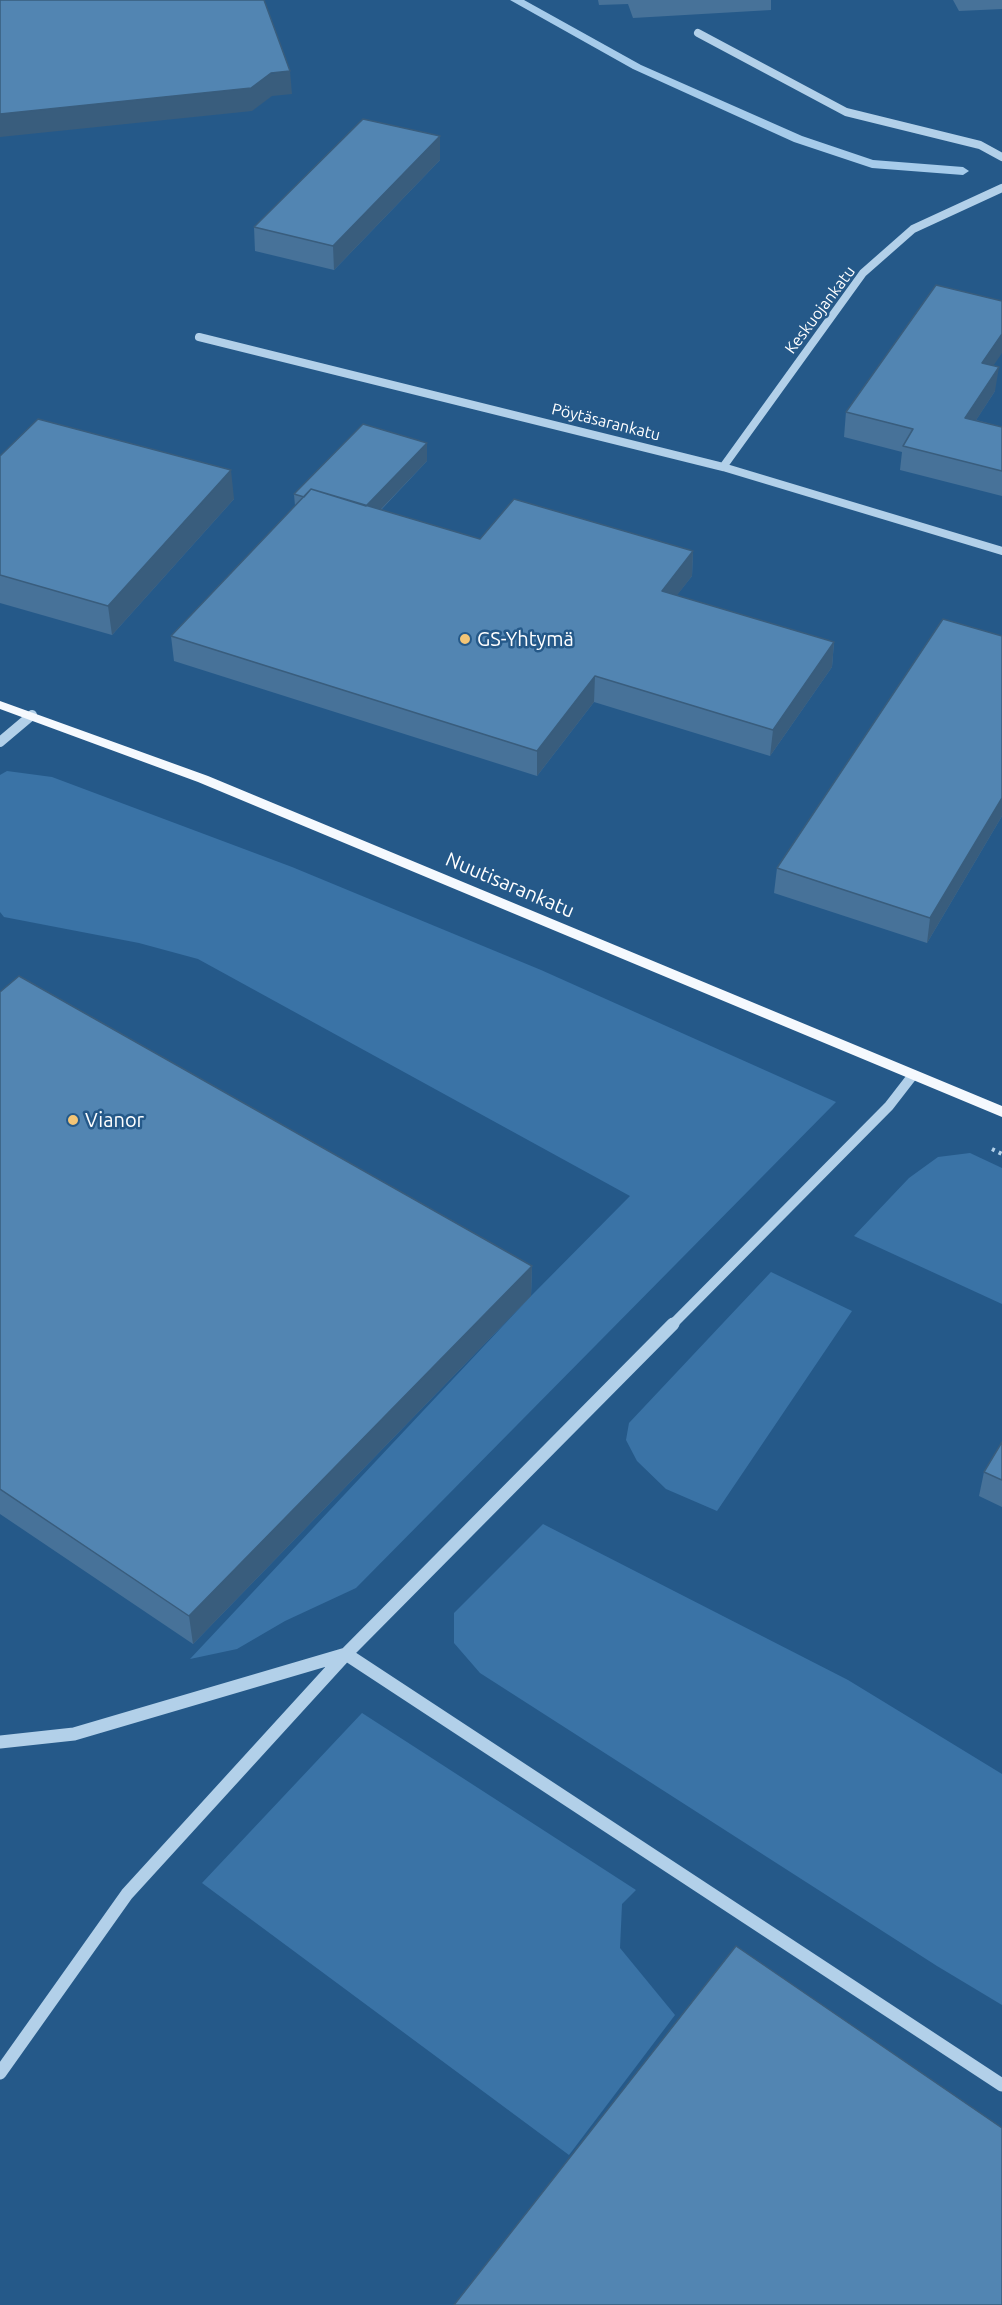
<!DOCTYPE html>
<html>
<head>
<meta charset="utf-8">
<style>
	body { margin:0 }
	canvas { display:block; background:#255989 }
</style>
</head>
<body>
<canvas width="1002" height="2305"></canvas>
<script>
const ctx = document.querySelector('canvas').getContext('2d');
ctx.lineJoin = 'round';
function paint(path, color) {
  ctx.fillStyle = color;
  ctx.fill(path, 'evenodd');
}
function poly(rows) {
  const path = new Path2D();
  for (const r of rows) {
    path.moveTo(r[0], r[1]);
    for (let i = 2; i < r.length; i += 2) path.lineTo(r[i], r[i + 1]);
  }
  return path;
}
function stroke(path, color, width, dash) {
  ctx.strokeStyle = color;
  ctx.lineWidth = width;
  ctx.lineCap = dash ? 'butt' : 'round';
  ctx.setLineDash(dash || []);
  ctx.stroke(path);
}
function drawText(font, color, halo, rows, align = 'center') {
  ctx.font = font + ' Ubuntu,sans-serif';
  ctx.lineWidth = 5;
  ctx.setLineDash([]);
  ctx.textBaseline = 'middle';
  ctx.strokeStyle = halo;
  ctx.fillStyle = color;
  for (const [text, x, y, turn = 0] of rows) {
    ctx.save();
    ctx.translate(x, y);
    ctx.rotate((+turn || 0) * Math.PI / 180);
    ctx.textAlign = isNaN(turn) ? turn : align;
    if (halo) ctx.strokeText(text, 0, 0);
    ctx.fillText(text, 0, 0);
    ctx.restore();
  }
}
const green = poly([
	[7,771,52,777,292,867,541,970,836,1102,356,1588,285,1621,237,1649,190,1659,531,1296,630,1196,198,959,139,943,4,917,0,912,0,775],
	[970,1153,1002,1168,1002,1304,854,1236,909,1178,938,1157],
	[771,1272,852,1311,717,1511,666,1489,637,1461,626,1440,629,1423],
	[543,1524,848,1680,1002,1774,1002,2005,937,1966,480,1673,454,1643,454,1613],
	[362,1713,636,1890,622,1904,620,1948,675,2015,569,2155,202,1883]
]);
const stream = poly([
	[510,0,524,0,641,65,802,136,873,160,963,167,969,171,963,175,872,168,794,142,633,69,510,0]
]);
const path = poly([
	[992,1149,1002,1154]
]);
const minorFar2 = poly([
	[698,33,846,112,980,145,1002,157],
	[199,337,723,467,1002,551],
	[723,467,863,273,913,229,1002,188]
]);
const minorFar1 = poly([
	[0,742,32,715],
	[671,1326,889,1106,913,1075]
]);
const minor = poly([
	[0,1742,74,1734,346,1654,1002,2085],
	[0,2073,127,1894,346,1654,673,1324]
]);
const major = poly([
	[0,701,208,776,1002,1106,1002,1117,198,782,0,709,0,701]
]);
const wall = poly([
	[598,0,771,0,771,10,633,18,628,4,599,5],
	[953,0,1002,0,1002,9,959,11],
	[440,136,440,160,334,270,255,251,254,227],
	[993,366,995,391,976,420,1002,427,1002,496,900,470,902,452,844,437,846,412],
	[427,443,427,461,381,510,480,539,693,551,692,576,676,596,834,642,832,667,770,756,594,702,537,776,174,661,171,636,295,506,294,494],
	[0,456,234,499,112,635,0,603],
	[1002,636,1002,816,927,943,774,893,777,868],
	[0,992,532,1266,531,1296,193,1644,0,1514],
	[1002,1442,1002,1507,979,1496,984,1472]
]);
const shadedWall = poly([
	[290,71,292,94,272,96,252,111,0,137,0,114],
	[440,136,440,160,334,270,333,246],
	[1002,334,1002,353,979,387,982,363],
	[999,367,995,391,962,442,965,418],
	[427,443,427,461,362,529,361,511],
	[231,470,234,499,112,635,108,606],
	[693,551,692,576,660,617,662,591],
	[834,642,832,667,770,756,773,730],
	[595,676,594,702,537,776,537,751],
	[1002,798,1002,816,927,943,930,918],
	[532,1266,531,1296,193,1644,189,1616]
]);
const building = poly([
	[0,0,264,0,290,71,271,73,251,88,0,114,0,0],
	[363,119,440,136,333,246,254,227,363,119],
	[936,285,1002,301,1002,334,982,363,999,367,965,418,1002,427,1002,471,903,446,913,429,846,412,936,285],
	[38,419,231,470,108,606,0,575,0,456,38,419],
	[363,424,427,443,366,506,311,489,304,497,294,494,363,424],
	[311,489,480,539,514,499,693,551,662,591,834,642,773,730,595,676,537,751,171,636,311,489],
	[943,619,1002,636,1002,798,930,918,777,868,943,619],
	[19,976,532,1266,189,1616,0,1489,0,992,19,976],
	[1002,1442,1002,1480,984,1472,1002,1442],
	[736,1946,1002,2128,1002,2305,454,2305,736,1946]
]);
const markers = [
	[465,639,6,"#f3c576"],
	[73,1120,6,"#f3c576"]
];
const farStreetnames = [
	["Keskuojankatu",820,310,-53],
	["Pöytäsarankatu",606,422,14]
];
const poiNames = [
	["GS-Yhtymä",477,639],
	["Vianor",85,1120]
];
const streetNames = [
	["Nuutisarankatu",510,885,23]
];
paint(green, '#3a73a6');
paint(stream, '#a6cbea');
stroke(path, '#b2d0e9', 4, [3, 4.5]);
stroke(minorFar2, '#b2d0e9', 8);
stroke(minorFar1, '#b2d0e9', 10);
stroke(minor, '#b2d0e9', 13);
paint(major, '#f5f9fe');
paint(wall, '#477299');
paint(shadedWall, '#395d7d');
paint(building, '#5285b2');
stroke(building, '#395d7d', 1.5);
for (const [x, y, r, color] of markers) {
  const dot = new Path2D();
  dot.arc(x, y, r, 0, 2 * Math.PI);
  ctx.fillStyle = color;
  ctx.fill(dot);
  stroke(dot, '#255989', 2);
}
drawText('16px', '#fff', '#255989', farStreetnames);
drawText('20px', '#fff', '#255989', poiNames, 'left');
drawText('20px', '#fff', '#255989', streetNames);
</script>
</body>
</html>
